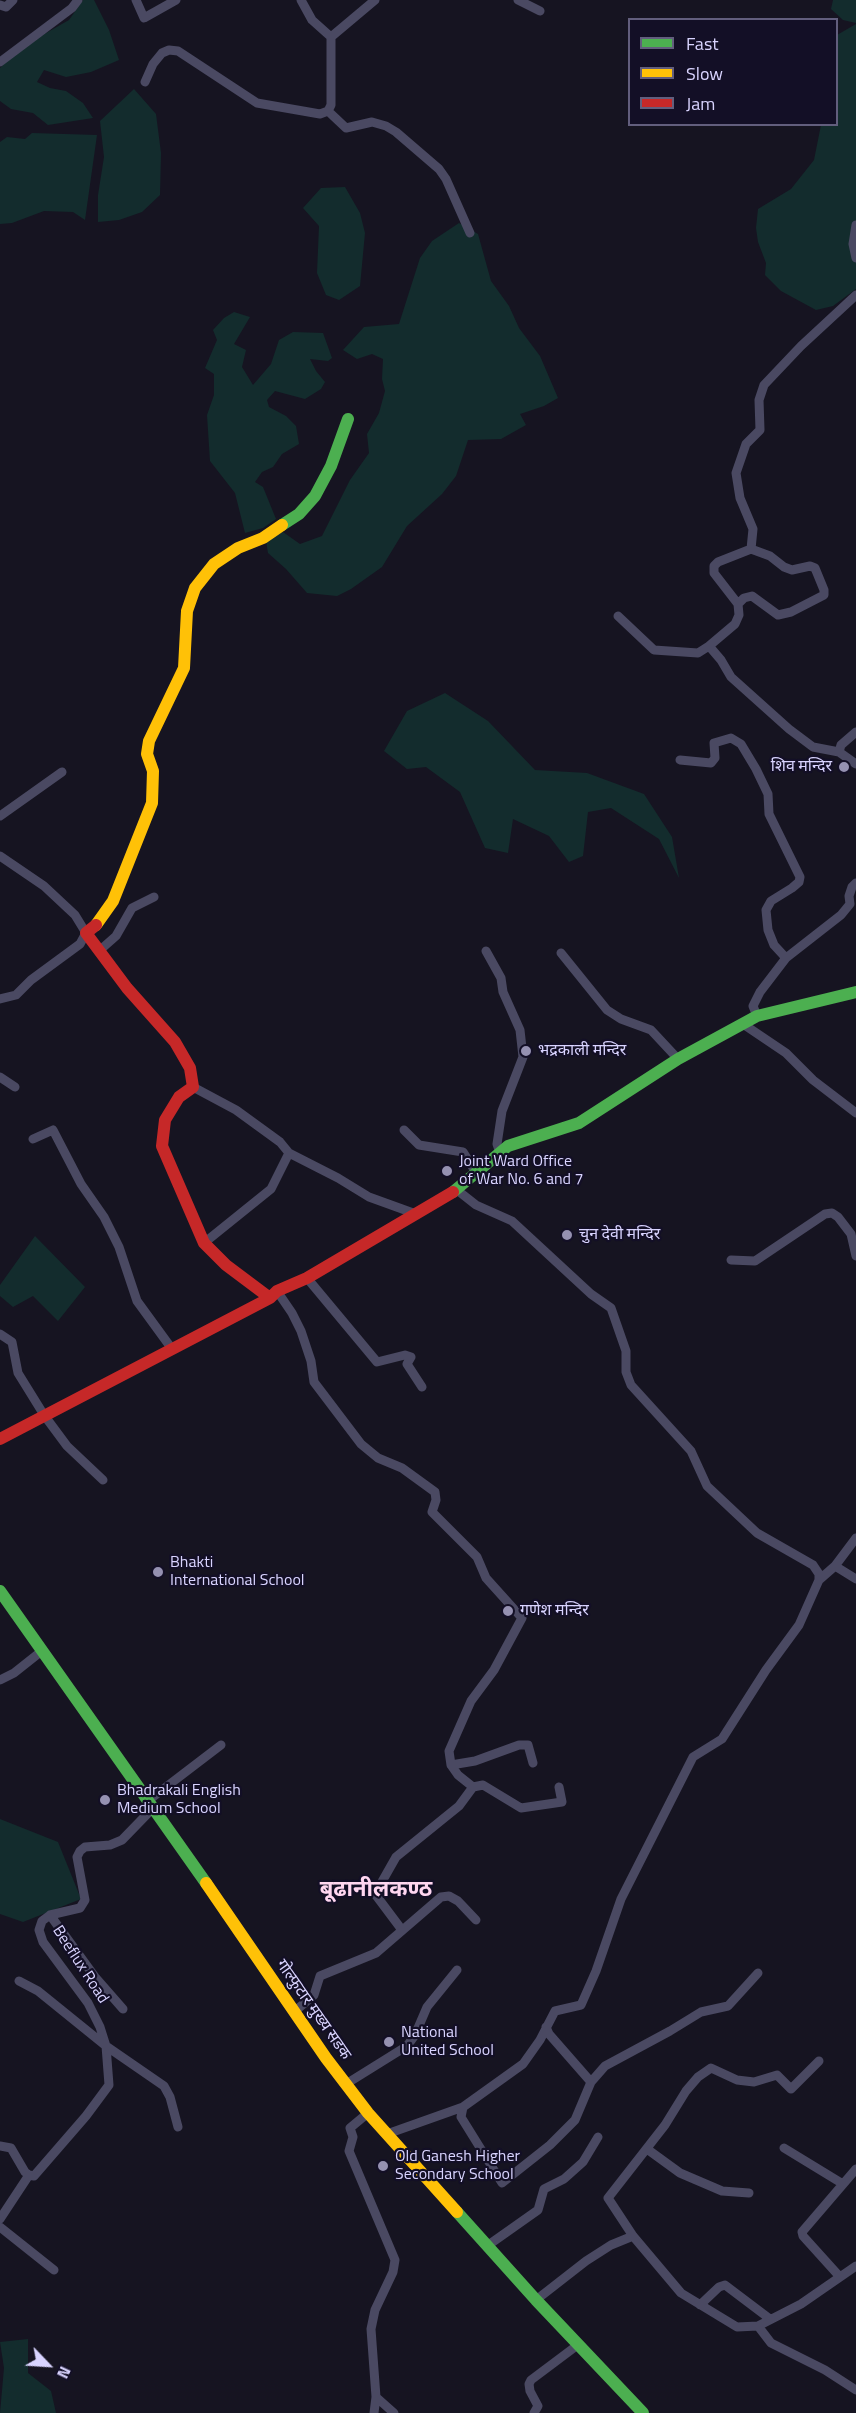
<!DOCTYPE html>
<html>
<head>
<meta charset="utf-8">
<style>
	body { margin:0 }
	#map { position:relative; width:856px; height:2413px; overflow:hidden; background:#161421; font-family:"Titillium Web",sans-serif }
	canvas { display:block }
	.legend { position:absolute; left:628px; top:18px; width:210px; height:108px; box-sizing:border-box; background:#130f26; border:2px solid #625e7d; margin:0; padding:8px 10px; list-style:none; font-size:18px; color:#d9d4ff }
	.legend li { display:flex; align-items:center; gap:12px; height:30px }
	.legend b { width:30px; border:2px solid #625e7d }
	.north { position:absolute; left:18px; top:2335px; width:60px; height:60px; -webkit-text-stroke:4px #130f26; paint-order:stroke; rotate:115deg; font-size:16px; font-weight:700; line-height:24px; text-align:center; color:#d9d4ff }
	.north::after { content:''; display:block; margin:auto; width:21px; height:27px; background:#d9d4ff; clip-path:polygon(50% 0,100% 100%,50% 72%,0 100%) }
</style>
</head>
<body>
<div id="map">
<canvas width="856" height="2413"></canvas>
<ul class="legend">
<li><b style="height:8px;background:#4caf50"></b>Fast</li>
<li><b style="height:8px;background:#ffc107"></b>Slow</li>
<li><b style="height:8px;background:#c62828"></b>Jam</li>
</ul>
<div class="north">N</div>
</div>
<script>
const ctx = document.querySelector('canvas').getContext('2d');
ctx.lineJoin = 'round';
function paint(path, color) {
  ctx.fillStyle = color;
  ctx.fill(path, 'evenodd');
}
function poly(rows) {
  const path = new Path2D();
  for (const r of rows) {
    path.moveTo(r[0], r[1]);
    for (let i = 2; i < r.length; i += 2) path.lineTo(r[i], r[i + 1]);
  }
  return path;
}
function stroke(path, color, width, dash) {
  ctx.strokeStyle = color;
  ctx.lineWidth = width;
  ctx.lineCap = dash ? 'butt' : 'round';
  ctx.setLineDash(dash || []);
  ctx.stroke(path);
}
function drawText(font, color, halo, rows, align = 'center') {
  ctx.font = font + ' "Titillium Web","Noto Sans Devanagari",sans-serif';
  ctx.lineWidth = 4.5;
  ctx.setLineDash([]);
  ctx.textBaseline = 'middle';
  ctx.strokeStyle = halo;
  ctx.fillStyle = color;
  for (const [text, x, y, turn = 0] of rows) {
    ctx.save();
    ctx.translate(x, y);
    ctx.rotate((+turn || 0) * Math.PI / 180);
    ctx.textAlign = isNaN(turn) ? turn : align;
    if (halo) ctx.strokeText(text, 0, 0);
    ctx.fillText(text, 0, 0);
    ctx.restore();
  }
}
const green = poly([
	[83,0,94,0,109,30,119,60,91,72,66,77,44,70,37,82,50,88,66,91,83,103,93,118,48,125,33,113,11,109,0,101,0,68,18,49,69,20],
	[833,0,856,0,856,23,843,20,831,9],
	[856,24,856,289,833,306,816,310,781,291,765,275,766,263,758,242,756,228,758,209,791,189,814,160,821,125,836,124,837,35],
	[134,89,156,114,161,153,160,195,142,212,119,220,98,222,98,195,104,157,100,121],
	[32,133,97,135,85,220,73,212,44,211,12,223,0,224,0,142,7,137,25,139],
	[345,187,360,213,365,233,360,286,339,300,326,295,317,273,319,226,303,208,321,188],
	[459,223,478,234,491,281,509,306,519,328,540,356,558,398,544,406,520,414,526,425,501,439,468,440,456,476,442,494,407,526,382,567,351,589,337,596,307,593,286,569,268,553,266,541,283,532,300,544,322,536,350,480,369,453,367,434,379,413,385,391,382,379,383,359,372,354,357,359,343,350,364,327,399,324,420,258,432,241],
	[234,312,250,317,234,344,246,350,242,367,253,385,271,364,279,340,293,332,323,333,332,358,328,361,310,359,316,371,325,382,321,389,305,399,275,391,267,400,269,407,286,416,296,426,299,444,282,454,273,467,262,472,255,482,263,487,276,519,263,528,245,533,235,493,210,461,207,415,214,395,214,374,205,368,217,340,213,330,224,318],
	[445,693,488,721,535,770,587,773,644,794,672,837,679,878,659,839,611,808,588,812,583,856,569,862,549,836,513,819,508,853,485,848,460,792,426,767,407,769,384,751,407,711],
	[35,1236,85,1287,58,1321,33,1296,13,1307,0,1296,0,1285],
	[0,1819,58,1842,81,1899,23,1922,0,1914],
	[28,2339,28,2373,51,2391,56,2413,0,2413,4,2368,0,2342]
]);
const street = poly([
	[136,0,144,18,176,0],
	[518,0,540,11],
	[0,5,6,7,13,0],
	[331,37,375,0],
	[0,62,72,8,78,0],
	[145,82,153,64,162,53,169,50,178,51,257,103,320,114,328,111,331,105,331,37,312,20,301,0],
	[328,111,346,128,372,122,386,126,396,132,439,169,446,179,470,233],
	[856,225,853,244,856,258],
	[856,295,801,346,764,385,759,400,760,430,746,444,736,473,740,498,753,529,751,549,770,556,784,567,792,570,810,566,815,568,824,590,824,595,791,612,778,615,752,596,744,598,738,604,739,615,735,624,709,646,721,660,731,677,789,729,813,747,839,752,856,764],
	[738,604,714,573,714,566,718,562,751,549],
	[618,616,654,650,698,653,709,646],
	[839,752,841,745,856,732],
	[680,760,711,763,715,758,714,743,731,738,741,744,756,769,768,794,769,814,800,877,799,882,792,888,771,901,766,910,768,930,774,945,786,958],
	[0,816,62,772],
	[0,856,44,886,75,915,86,933,80,944,31,980,16,995,0,999],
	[99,951,116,936,132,908,154,897],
	[486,951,501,978,503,992,520,1030,523,1057,502,1111,497,1144,500,1153],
	[561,953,607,1010,621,1019,651,1030,678,1059],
	[757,1016,753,1006,760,992,786,958,841,915,850,904,849,896,852,887,856,883],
	[743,1024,786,1053,813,1080,856,1113],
	[0,1077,15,1087],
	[193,1087,236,1110,280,1142,289,1153,271,1189,204,1243],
	[404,1130,419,1145,463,1152,477,1174],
	[33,1139,53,1130,81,1184,104,1217,119,1247,137,1301,172,1349],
	[289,1153,338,1178,369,1197,416,1214],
	[457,1190,476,1205,512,1221,591,1294,611,1308,626,1351,626,1372,631,1385,691,1451,707,1486,757,1533,813,1565,819,1574,819,1580],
	[731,1260,755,1261,825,1214,832,1213,838,1217,851,1234,856,1256],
	[307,1278,377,1362,405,1355,411,1357,407,1364,422,1387],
	[277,1291,292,1313,301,1331,311,1361,314,1382,361,1444,378,1458,402,1468,435,1492,436,1500,432,1512,477,1557,486,1578,522,1618,494,1670,471,1701,449,1751,451,1765],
	[0,1334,12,1342,18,1373,44,1415,67,1446,103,1480],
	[835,1566,856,1579],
	[0,1680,14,1673,43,1650],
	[473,1787,483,1785,521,1808,562,1802,559,1787],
	[149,1800,221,1745],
	[50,1915,95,1977,123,2009],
	[402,1930,375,1894,396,1857,459,1806,473,1787,458,1775,451,1765,475,1761,519,1745,528,1745,533,1763],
	[19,1981,38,1991,106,2046,164,2086,170,2097,178,2127],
	[294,2012,314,1995,320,1976,376,1953,441,1897,449,1896,458,1901,476,1920],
	[546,2027,549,2034,591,2082,605,2066,670,2031,701,2012,728,2006,758,1973],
	[819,2061,791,2089,777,2075,754,2082,737,2080,711,2068,698,2077,686,2091,665,2125,608,2198,633,2236,681,2293,737,2327,758,2326,801,2304,856,2266],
	[346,2084,407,2046,415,2035,427,2007,457,1970],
	[463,2107,461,2117,502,2183,550,2145,575,2120,591,2082],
	[368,2113,350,2128,353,2137,349,2151,395,2260,393,2272,375,2310,371,2329,376,2397,374,2413],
	[387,2134,463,2107,523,2064,540,2040,555,2011,581,2005,596,1971,621,1899,693,1757,722,1739,766,1670,799,1625,819,1580,835,1566,856,1538],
	[0,2146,11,2148,25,2172,29,2175,34,2176,86,2116,109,2085,106,2046,100,2027,88,2003,43,1942,39,1930,42,1921,50,1915,80,1908,85,1900,77,1857,80,1851,85,1847,110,1845,122,1840,154,1807],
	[784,2148,843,2184],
	[647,2149,680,2173,722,2191,749,2193],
	[0,2219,29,2175],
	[0,2227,54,2270],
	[487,2246,538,2210,544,2189,564,2179,583,2162,598,2137],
	[840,2277,803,2236,802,2232,856,2169],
	[536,2300,586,2261,611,2245,633,2236],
	[700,2305,719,2287,725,2285,770,2319],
	[758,2326,771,2343,825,2370,856,2390],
	[376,2397,394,2413],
	[534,2413,538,2406,530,2391,529,2384,531,2380,579,2344]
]);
const fast = poly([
	[282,525,299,514,315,496,331,466,348,419],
	[453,1192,508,1146,579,1123,678,1059,757,1016,856,992],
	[0,1591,206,1883],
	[457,2212,536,2300,643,2413]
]);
const slow = poly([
	[96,925,113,901,152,803,153,771,147,754,149,741,184,668,187,611,195,588,214,564,238,548,263,538,282,525],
	[206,1883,326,2058,368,2113,457,2212]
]);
const jam = poly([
	[96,925,86,933,127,988,175,1042,190,1068,193,1087,179,1097,165,1120,162,1146,204,1243,226,1265,270,1298],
	[0,1439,270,1298,277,1291,307,1278,453,1192]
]);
const markers = [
	[844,767,6,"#9591b1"],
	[526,1051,6,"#9591b1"],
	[447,1171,6,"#9591b1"],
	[567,1235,6,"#9591b1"],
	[158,1572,6,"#9591b1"],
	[508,1611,6,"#9591b1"],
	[105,1800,6,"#9591b1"],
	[389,2042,6,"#9591b1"],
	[383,2166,6,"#9591b1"]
];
const poiNames = [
	["शिव मन्दिर",832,767,"right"],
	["भद्रकाली मन्दिर",538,1051],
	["Joint Ward Office",459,1162],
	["of War No. 6 and 7",459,1180],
	["चुन देवी मन्दिर",579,1235],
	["Bhakti",170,1563],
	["International School",170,1581],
	["गणेश मन्दिर",520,1611],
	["Bhadrakali English",117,1791],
	["Medium School",117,1809],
	["National",401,2033],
	["United School",401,2051],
	["Old Ganesh Higher",395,2157],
	["Secondary School",395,2175]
];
const streetNames = [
	["Beeflux Road",80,1965,57],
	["गोल्फुटार मुख्य सडक",313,2010,55]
];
const districtNames = [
	["बूढानीलकण्ठ",376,1891]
];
paint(green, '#132c2d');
stroke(street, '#4a4962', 9);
stroke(fast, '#4caf50', 12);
stroke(slow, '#ffc107', 12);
stroke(jam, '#c62828', 12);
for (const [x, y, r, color] of markers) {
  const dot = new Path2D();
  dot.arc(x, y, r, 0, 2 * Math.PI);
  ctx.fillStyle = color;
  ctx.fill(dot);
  stroke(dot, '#130f26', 2);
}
drawText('16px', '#d9d4ff', '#130f26', poiNames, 'left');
drawText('16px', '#d9d4ff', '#130f26', streetNames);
drawText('bold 22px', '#ffd6f0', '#130f26', districtNames);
</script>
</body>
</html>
